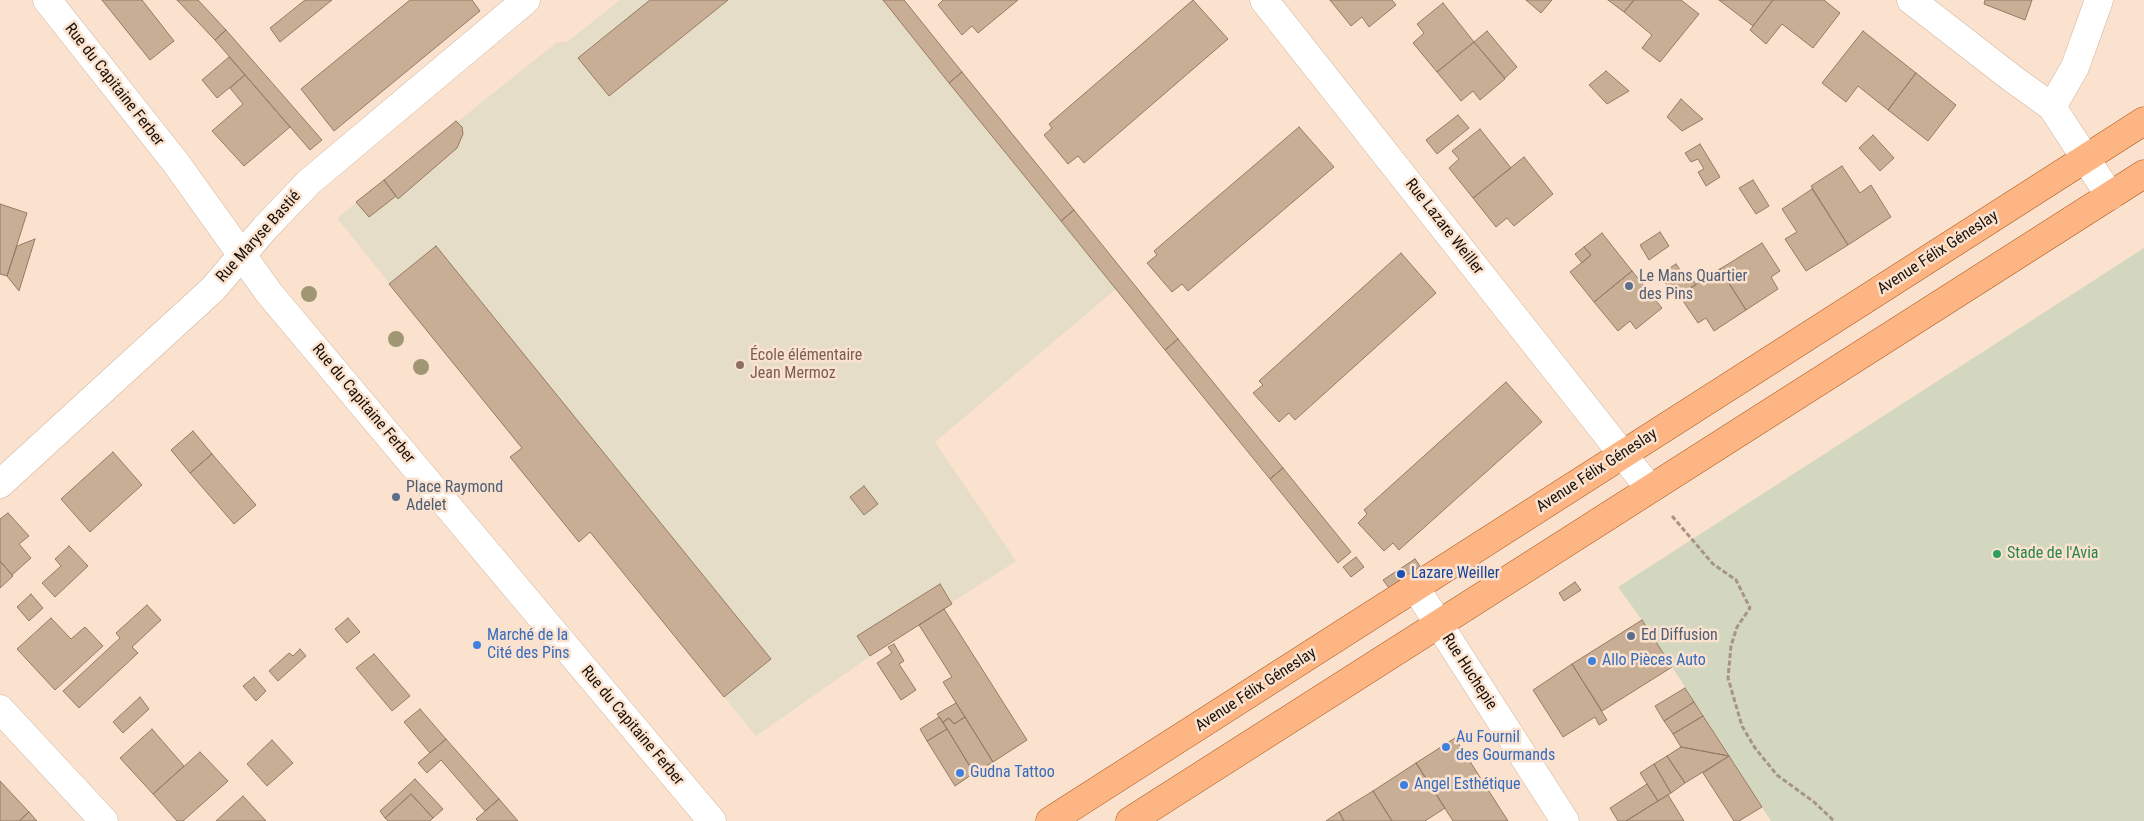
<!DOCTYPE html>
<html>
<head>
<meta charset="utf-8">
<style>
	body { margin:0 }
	canvas { display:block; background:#fae2cf }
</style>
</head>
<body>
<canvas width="2144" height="821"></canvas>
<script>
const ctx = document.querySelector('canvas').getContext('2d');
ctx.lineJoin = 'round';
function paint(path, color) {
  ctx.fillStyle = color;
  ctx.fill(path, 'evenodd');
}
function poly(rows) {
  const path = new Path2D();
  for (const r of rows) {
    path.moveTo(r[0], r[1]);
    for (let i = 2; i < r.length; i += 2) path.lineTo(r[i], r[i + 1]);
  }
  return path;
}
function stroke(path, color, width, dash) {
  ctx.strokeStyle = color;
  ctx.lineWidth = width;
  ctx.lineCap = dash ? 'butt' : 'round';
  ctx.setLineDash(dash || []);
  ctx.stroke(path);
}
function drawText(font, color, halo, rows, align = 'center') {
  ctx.font = font + ' "Roboto Condensed",sans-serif';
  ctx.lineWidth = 5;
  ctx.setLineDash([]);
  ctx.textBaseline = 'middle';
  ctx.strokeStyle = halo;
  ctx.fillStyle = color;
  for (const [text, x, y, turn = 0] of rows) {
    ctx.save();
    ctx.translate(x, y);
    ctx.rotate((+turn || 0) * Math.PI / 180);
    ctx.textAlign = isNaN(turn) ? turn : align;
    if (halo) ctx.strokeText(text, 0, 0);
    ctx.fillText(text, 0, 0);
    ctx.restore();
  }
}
const education = poly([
	[620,0,883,0,1116,289,935,442,1016,561,872,655,756,736,590,532,579,542,510,457,521,448,337,218,557,42,567,42]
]);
const green = poly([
	[2144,248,2144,821,1771,821,1642,620,1618,587]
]);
const building = poly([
	[102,0,142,0,174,41,150,60,102,0],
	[177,0,198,0,226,30,215,40,177,0],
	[305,0,332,0,280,42,270,28,305,0],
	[410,0,472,0,480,11,334,131,301,89,410,0],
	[650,0,728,0,609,96,578,58,650,0],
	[883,0,904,0,962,72,949,83,883,0],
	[943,0,1018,0,978,33,972,26,962,35,938,5,943,0],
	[1193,0,1228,39,1084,163,1078,156,1068,164,1044,135,1052,128,1049,124,1193,0],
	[1330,0,1392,0,1396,5,1369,27,1362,17,1351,26,1330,0],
	[1526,0,1552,0,1541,13,1526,0],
	[1608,0,1634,0,1624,12,1608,0],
	[1634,0,1681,0,1699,14,1660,62,1642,48,1652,35,1624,12,1634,0],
	[1719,0,1773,0,1753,26,1719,0],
	[1773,0,1824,0,1840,13,1813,48,1782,24,1766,44,1750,30,1773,0],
	[1985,0,2032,0,2025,20,1984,4,1985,0],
	[1443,3,1474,42,1437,72,1413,43,1424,33,1417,24,1443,3],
	[226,30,322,140,310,150,215,40,226,30],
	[1487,31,1517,67,1505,78,1474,42,1487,31],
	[1863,31,1916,73,1888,110,1858,86,1846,102,1822,83,1863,31],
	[1474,42,1505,79,1480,100,1473,91,1461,101,1437,72,1474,42],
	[229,57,245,75,217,98,202,80,229,57],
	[1606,71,1629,91,1607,104,1589,85,1606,71],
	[962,72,1074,210,1061,221,949,83,962,72],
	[1916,73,1956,105,1928,141,1888,110,1916,73],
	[245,75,290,127,244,166,212,131,243,104,230,88,245,75],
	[1681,99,1703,119,1682,131,1667,117,1681,99],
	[1458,115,1469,128,1437,154,1426,140,1458,115],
	[456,121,462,127,463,134,457,148,398,199,384,180,456,121],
	[1299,127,1334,167,1188,291,1182,284,1172,292,1147,263,1157,255,1154,251,1299,127],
	[1480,129,1511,168,1473,198,1449,168,1459,159,1452,151,1480,129],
	[1873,135,1894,158,1880,171,1859,148,1873,135],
	[1700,144,1720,177,1706,186,1698,172,1704,169,1698,159,1691,162,1685,153,1700,144],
	[1524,157,1553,194,1514,226,1507,218,1496,227,1473,198,1524,157],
	[1842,166,1860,193,1871,185,1891,217,1848,245,1811,186,1842,166],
	[384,180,396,196,369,217,356,202,384,180],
	[1753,180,1769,206,1756,214,1739,188,1753,180],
	[1812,189,1848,245,1806,271,1785,239,1797,232,1782,209,1812,189],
	[0,204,27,213,7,276,0,274,0,204],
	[1074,210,1178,339,1165,350,1061,221,1074,210],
	[1660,232,1669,246,1649,260,1640,245,1660,232],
	[1602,233,1632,271,1594,302,1570,272,1591,255,1584,247,1602,233],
	[35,239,19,291,7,276,17,246,35,239],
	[1762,243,1780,271,1771,277,1778,289,1746,310,1720,269,1762,243],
	[436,246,771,659,724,697,590,532,579,542,510,457,522,448,389,284,436,246],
	[1584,247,1591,255,1582,263,1575,254,1584,247],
	[1401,253,1436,293,1295,420,1289,413,1279,422,1253,393,1263,385,1259,381,1401,253],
	[1676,264,1685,277,1690,274,1696,285,1679,295,1673,285,1668,287,1660,274,1676,264],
	[1720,269,1746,310,1714,331,1706,318,1698,323,1679,295,1720,269],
	[1632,271,1662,308,1636,329,1630,321,1618,331,1594,302,1632,271],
	[1178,339,1283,468,1270,479,1165,350,1178,339],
	[1506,382,1542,422,1399,550,1393,543,1384,551,1358,523,1367,514,1364,510,1506,382],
	[193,431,212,454,190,473,171,450,193,431],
	[113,452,142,485,90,532,61,499,113,452],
	[212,454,256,505,234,524,190,473,212,454],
	[1283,468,1351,552,1338,563,1270,479,1283,468],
	[864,486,878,504,864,515,850,497,864,486],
	[8,513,29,536,19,544,31,558,12,575,0,561,0,519,8,513],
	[69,546,88,566,55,597,42,583,61,566,55,559,69,546],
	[1356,557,1364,567,1351,577,1343,567,1356,557],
	[1415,559,1420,566,1389,588,1383,580,1415,559],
	[0,561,13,576,0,588,0,561],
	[1575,582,1581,590,1564,601,1559,593,1575,582],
	[940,584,952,604,870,656,857,636,940,584],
	[31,594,43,608,29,621,17,607,31,594],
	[147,605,161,620,132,647,138,653,79,708,63,691,120,638,116,633,147,605],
	[944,609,1027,740,993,762,943,682,952,677,919,625,944,609],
	[51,618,71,639,85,627,103,646,55,690,17,649,51,618],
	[348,618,360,632,347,643,335,629,348,618],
	[1642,620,1672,667,1602,711,1572,664,1642,620],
	[894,644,904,661,899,664,916,690,901,700,877,663,892,653,888,647,894,644],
	[300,649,306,656,278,681,269,671,289,653,293,656,300,649],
	[374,654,410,696,392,711,356,668,374,654],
	[1572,664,1607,720,1599,725,1595,717,1563,737,1533,690,1572,664],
	[254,677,266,691,256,701,243,686,254,677],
	[1685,688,1694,702,1664,721,1655,706,1685,688],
	[140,697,149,709,123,733,113,722,140,697],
	[1694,702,1703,716,1673,734,1664,721,1694,702],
	[956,703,965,717,954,724,949,718,943,722,937,714,956,703],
	[420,709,446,739,430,753,404,722,420,709],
	[1703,716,1729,756,1681,747,1673,734,1703,716],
	[939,717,947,729,927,741,920,729,939,717],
	[965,717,993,762,974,773,943,722,949,718,954,724,965,717],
	[152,729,184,766,153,794,120,758,152,729],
	[947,729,974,773,955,786,927,741,947,729],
	[1455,738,1508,821,1453,821,1416,763,1455,738],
	[446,739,499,799,485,811,441,760,427,773,418,763,446,739],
	[272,740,293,763,267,786,247,764,272,740],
	[1681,747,1729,756,1685,783,1667,756,1681,747],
	[200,752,228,781,183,821,177,821,153,794,200,752],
	[1667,756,1685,783,1671,793,1654,764,1667,756],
	[1729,756,1762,807,1739,821,1734,821,1703,773,1729,756],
	[1416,763,1445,808,1425,821,1392,821,1373,791,1416,763],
	[1654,764,1671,793,1658,801,1640,773,1654,764],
	[415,779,443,809,433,818,411,794,385,818,380,811,415,779],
	[0,781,29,812,19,821,0,821,0,781],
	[1647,784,1658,801,1626,821,1618,821,1610,808,1647,784],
	[1373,791,1392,821,1344,821,1339,812,1373,791],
	[411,794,433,818,430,821,388,821,385,818,411,794],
	[1668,795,1684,821,1626,821,1658,801,1668,795],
	[243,796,266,821,216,821,243,796],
	[499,799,518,821,478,821,476,819,499,799],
	[29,812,37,821,19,821,29,812],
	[1339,812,1344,821,1326,821,1339,812]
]);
const path = poly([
	[1672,516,1713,564,1736,580,1750,608,1737,627,1731,646,1728,678,1742,726,1755,748,1777,775,1814,802,1834,821]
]);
const minor = poly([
	[47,0,176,163,269,293,712,821],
	[1264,0,1650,489],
	[1911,0,2013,79,2052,107,2110,196],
	[2052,107,2075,67,2099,0],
	[0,484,213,289,265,228,309,182,526,0],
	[1415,587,1565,821],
	[0,709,104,821]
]);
const major = poly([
	[1050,821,2144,121],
	[1130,821,2144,174]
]);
const trees = [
	[309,294],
	[396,339],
	[421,367]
];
const markers = [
	[1629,286,5,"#5c6f8a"],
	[740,365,5,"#8d6e63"],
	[396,497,5,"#5c6f8a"],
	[1997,554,5,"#2e9e5b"],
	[1401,574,5,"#1a4fb4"],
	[1631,636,5,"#5c6f8a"],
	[477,645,5,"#3f7fe0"],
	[1592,661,5,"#3f7fe0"],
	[1446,747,5,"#3f7fe0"],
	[960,773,5,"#3f7fe0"],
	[1404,785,5,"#3f7fe0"]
];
const streetNames = [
	["Rue du Capitaine Ferber",114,85,52],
	["Rue Lazare Weiller",1444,227,52],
	["Rue Maryse Bastié",259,237,-48],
	["Avenue Félix Géneslay",1938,253,-33],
	["Rue du Capitaine Ferber",363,404,50],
	["Avenue Félix Géneslay",1597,471,-33],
	["Rue Huchepie",1469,672,57],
	["Avenue Félix Géneslay",1256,690,-33],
	["Rue du Capitaine Ferber",632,726,50]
];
const serviceNames = [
	["Le Mans Quartier",1639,277],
	["des Pins",1639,295],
	["Place Raymond",406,488],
	["Adelet",406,506],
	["Ed Diffusion",1641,636]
];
const educationNames = [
	["École élémentaire",750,356],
	["Jean Mermoz",750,374]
];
const leisureNames = [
	["Stade de l'Avia",2007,554]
];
const transitNames = [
	["Lazare Weiller",1411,574]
];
const shopNames = [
	["Marché de la",487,636],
	["Cité des Pins",487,654],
	["Allo Pièces Auto",1602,661],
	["Au Fournil",1456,738],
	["des Gourmands",1456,756],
	["Gudna Tattoo",970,773],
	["Angel Esthétique",1414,785]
];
paint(education, '#e6ddc8');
paint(green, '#d3d7bf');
paint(building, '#c9ae96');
stroke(building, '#957b64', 1);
stroke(minor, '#d1b49c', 29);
stroke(major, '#ad5c23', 29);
stroke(path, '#a69485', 3, [5, 2.5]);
stroke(minor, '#fff', 28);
stroke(major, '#fdb683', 28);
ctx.fillStyle = '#9f9774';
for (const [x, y] of trees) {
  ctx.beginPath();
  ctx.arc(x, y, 8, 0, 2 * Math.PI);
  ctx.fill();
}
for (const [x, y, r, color] of markers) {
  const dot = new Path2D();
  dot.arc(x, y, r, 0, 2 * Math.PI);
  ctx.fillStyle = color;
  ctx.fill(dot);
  stroke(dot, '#fae2cf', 2);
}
drawText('16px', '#1b1109', '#fae2cf', streetNames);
drawText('16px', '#4e5e75', '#fae2cf', serviceNames, 'left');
drawText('16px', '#785e54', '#fae2cf', educationNames, 'left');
drawText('16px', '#27864d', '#fae2cf', leisureNames, 'left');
drawText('16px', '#164399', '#fae2cf', transitNames, 'left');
drawText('16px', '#366cbe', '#fae2cf', shopNames, 'left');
</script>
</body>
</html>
